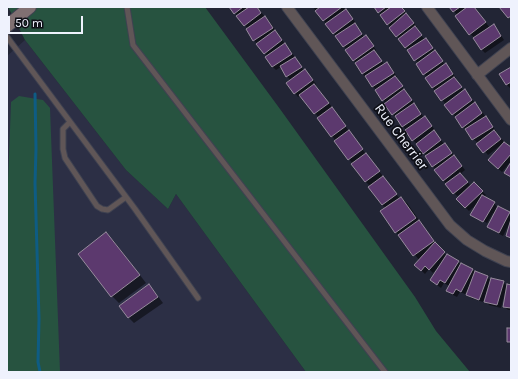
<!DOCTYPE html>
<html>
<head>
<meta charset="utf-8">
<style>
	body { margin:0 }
	#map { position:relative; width:518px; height:379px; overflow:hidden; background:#222535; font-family:Karla,sans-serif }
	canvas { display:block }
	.frame { position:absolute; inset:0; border:8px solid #eff2fd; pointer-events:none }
	.scale { position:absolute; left:8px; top:16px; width:75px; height:18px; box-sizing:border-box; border:2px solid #eff2fd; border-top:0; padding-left:5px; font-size:12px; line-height:14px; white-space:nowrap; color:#eff2fd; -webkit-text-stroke:3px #0e0f16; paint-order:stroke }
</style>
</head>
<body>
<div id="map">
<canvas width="518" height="379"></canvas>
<div class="frame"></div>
<div class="scale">50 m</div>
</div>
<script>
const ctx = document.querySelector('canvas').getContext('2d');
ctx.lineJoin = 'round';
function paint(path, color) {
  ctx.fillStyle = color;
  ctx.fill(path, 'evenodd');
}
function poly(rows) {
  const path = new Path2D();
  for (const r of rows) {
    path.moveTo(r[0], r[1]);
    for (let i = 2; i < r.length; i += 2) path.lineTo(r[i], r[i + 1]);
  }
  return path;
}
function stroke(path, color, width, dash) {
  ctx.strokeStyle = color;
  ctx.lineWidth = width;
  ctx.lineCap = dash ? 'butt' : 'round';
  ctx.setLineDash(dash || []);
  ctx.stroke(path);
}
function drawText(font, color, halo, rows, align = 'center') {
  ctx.font = font + ' Karla,sans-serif';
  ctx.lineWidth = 3.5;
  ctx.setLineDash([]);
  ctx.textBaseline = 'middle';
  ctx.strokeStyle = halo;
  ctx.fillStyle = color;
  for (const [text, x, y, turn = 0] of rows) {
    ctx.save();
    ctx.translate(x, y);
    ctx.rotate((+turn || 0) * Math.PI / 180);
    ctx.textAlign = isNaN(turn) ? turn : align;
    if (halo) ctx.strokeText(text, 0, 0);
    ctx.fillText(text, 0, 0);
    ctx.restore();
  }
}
const built = poly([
	[25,40,126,170,168,209,176,194,306,372,7,372,7,56]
]);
const green = poly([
	[8,7,205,7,280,109,415,297,436,331,470,372,306,372,176,194,168,209,126,170,25,40],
	[19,96,43,100,50,108,60,372,7,372,7,210,11,102]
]);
const shadow = poly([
	[230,7,257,7,257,8,269,21,285,44,298,61,304,71,308,74,316,84,314,85,332,107,331,107,335,112,365,153,382,175,382,176,386,181,400,199,401,198,407,203,438,247,447,256,458,262,461,265,473,270,475,272,487,277,491,281,503,282,507,286,511,286,511,310,508,310,504,306,506,293,505,292,501,308,489,305,486,301,488,291,487,291,483,302,471,298,467,295,470,288,469,287,465,294,460,292,457,297,451,294,447,290,449,286,444,283,441,288,431,280,440,265,433,273,429,269,425,274,416,265,420,261,396,232,386,208,382,205,370,186,366,182,353,164,349,159,319,118,301,95,298,97,295,93,291,81,287,76,281,67,276,70,273,67,266,57,267,56,254,40,248,29],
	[313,7,343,7,349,14,356,23,355,24,364,37,369,40,376,50,374,51,384,64,387,63,390,66,397,77,395,77,415,104,414,104,418,108,424,118,425,117,428,121,435,130,434,131,444,144,448,147,455,157,465,170,460,174,471,186,474,183,486,195,484,197,494,203,497,207,511,215,511,220,503,236,492,230,488,226,495,214,493,213,487,223,474,216,478,203,469,211,457,199,463,194,462,193,457,196,443,180,436,170,433,166,427,156,416,143,413,140,406,130,393,114,376,90,363,74,347,50],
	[375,7,401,7,417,27,415,28,425,40,429,43,445,65,449,68,456,78,455,79,464,91,468,94,486,117,489,121,496,131,495,131,505,143,511,149,511,161,502,172,493,164,502,146,501,145,488,155,477,142,473,139,433,88,418,63],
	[450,7,474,7,490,28,497,29,504,40,485,53,481,49,475,38,470,34,458,16],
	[511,68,511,88,510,88,507,85,501,75],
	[106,233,113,240,146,283,119,303,112,296],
	[149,286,154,291,163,303,134,323,129,318,120,306]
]);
const stream = poly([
	[35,94,36,149,35,183,39,319,38,362,40,372]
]);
const building = poly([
	[229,7,243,7,234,14,229,7],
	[249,7,257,7,261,13,244,26,236,16,249,7],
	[320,7,342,7,323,21,315,11,320,7],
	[374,7,386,7,378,13,374,7],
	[391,7,401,7,405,11,387,25,380,15,391,7],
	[449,7,460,7,453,12,449,7],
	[467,7,474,7,486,22,469,35,455,16,467,7],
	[499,7,511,7,511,16,508,18,499,7],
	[346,9,353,19,333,34,325,24,346,9],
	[406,13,414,23,396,37,389,28,406,13],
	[265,16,273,28,253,41,246,29,265,16],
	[355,23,362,34,343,47,335,36,355,23],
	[494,24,501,36,481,50,473,38,494,24],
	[415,26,422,35,405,48,398,39,415,26],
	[275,30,282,40,264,54,256,44,275,30],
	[366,35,374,46,353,61,345,50,366,35],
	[426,38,433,48,414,61,407,50,426,38],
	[285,43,292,54,272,67,265,57,285,43],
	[374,50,382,61,362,74,355,63,374,50],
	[435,50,443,61,423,75,416,64,435,50],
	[295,57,302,67,286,77,280,66,295,57],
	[387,62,394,73,372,87,365,76,387,62],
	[446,63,453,74,432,88,425,78,446,63],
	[511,67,511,82,506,85,499,74,511,67],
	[305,69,313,80,294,94,286,83,305,69],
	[395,76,403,86,382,101,375,90,395,76],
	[454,77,462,87,441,101,434,91,454,77],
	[314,84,329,103,314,114,299,95,314,84],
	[404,89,412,100,392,115,384,104,404,89],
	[465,89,472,100,452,115,444,105,465,89],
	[475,102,482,113,462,128,455,117,475,102],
	[414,103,421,114,402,127,395,116,414,103],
	[332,107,346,126,331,137,317,118,332,107],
	[425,116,432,126,412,141,405,130,425,116],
	[486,116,493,127,472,140,465,129,486,116],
	[349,130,363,149,348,160,334,141,349,130],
	[434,130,441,140,423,154,416,144,434,130],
	[494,130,501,139,483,153,476,144,494,130],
	[504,142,511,147,511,154,498,169,488,160,504,142],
	[445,143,452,153,432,167,425,156,445,143],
	[366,153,380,171,365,182,351,164,366,153],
	[454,155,462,166,443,181,434,170,454,155],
	[511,162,511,177,504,173,511,162],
	[460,173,468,182,453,194,445,184,460,173],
	[383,176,397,194,382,205,368,187,383,176],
	[474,182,483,191,465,208,456,199,474,182],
	[482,195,495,202,483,222,470,215,482,195],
	[401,197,416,218,395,233,380,211,401,197],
	[498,206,510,212,499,233,487,227,498,206],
	[511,219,511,238,506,236,511,219],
	[419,220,434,241,413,256,398,235,419,220],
	[106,232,140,275,111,297,78,254,106,232],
	[435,242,445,252,429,270,425,266,421,271,414,265,435,242],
	[447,254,459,261,445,283,440,280,437,285,430,280,447,254],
	[461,263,473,269,461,292,456,289,453,294,446,291,461,263],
	[475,271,488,276,479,300,466,295,475,271],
	[491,278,504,281,497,305,484,302,491,278],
	[149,284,158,297,128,318,119,306,149,284],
	[507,284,511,285,511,308,503,307,507,284],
	[507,328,511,328,511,342,507,342,507,328]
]);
const lane = poly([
	[127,7,133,45,385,372],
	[7,37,135,209,198,298],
	[70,122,63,129,63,149,65,158,97,206,102,209,108,210,126,197]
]);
const street = poly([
	[287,7,450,225,467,240,485,251,506,261,511,262],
	[427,7,511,120],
	[477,75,511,48]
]);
const secondary = poly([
	[7,26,30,7]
]);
const streetNames = [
	["Rue Cherrier",401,137,53]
];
paint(built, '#2c2f45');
paint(green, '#275340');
paint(shadow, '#0007');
stroke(stream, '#0e5c84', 3);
paint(building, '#5c396e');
stroke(building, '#978b9d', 1);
stroke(lane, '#3f4251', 7);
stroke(street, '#3f4251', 12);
stroke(secondary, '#3f4251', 14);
stroke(lane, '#605657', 5);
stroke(street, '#605657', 10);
stroke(secondary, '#807072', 12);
drawText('14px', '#eff2fd', '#0e0f16', streetNames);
</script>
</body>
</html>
